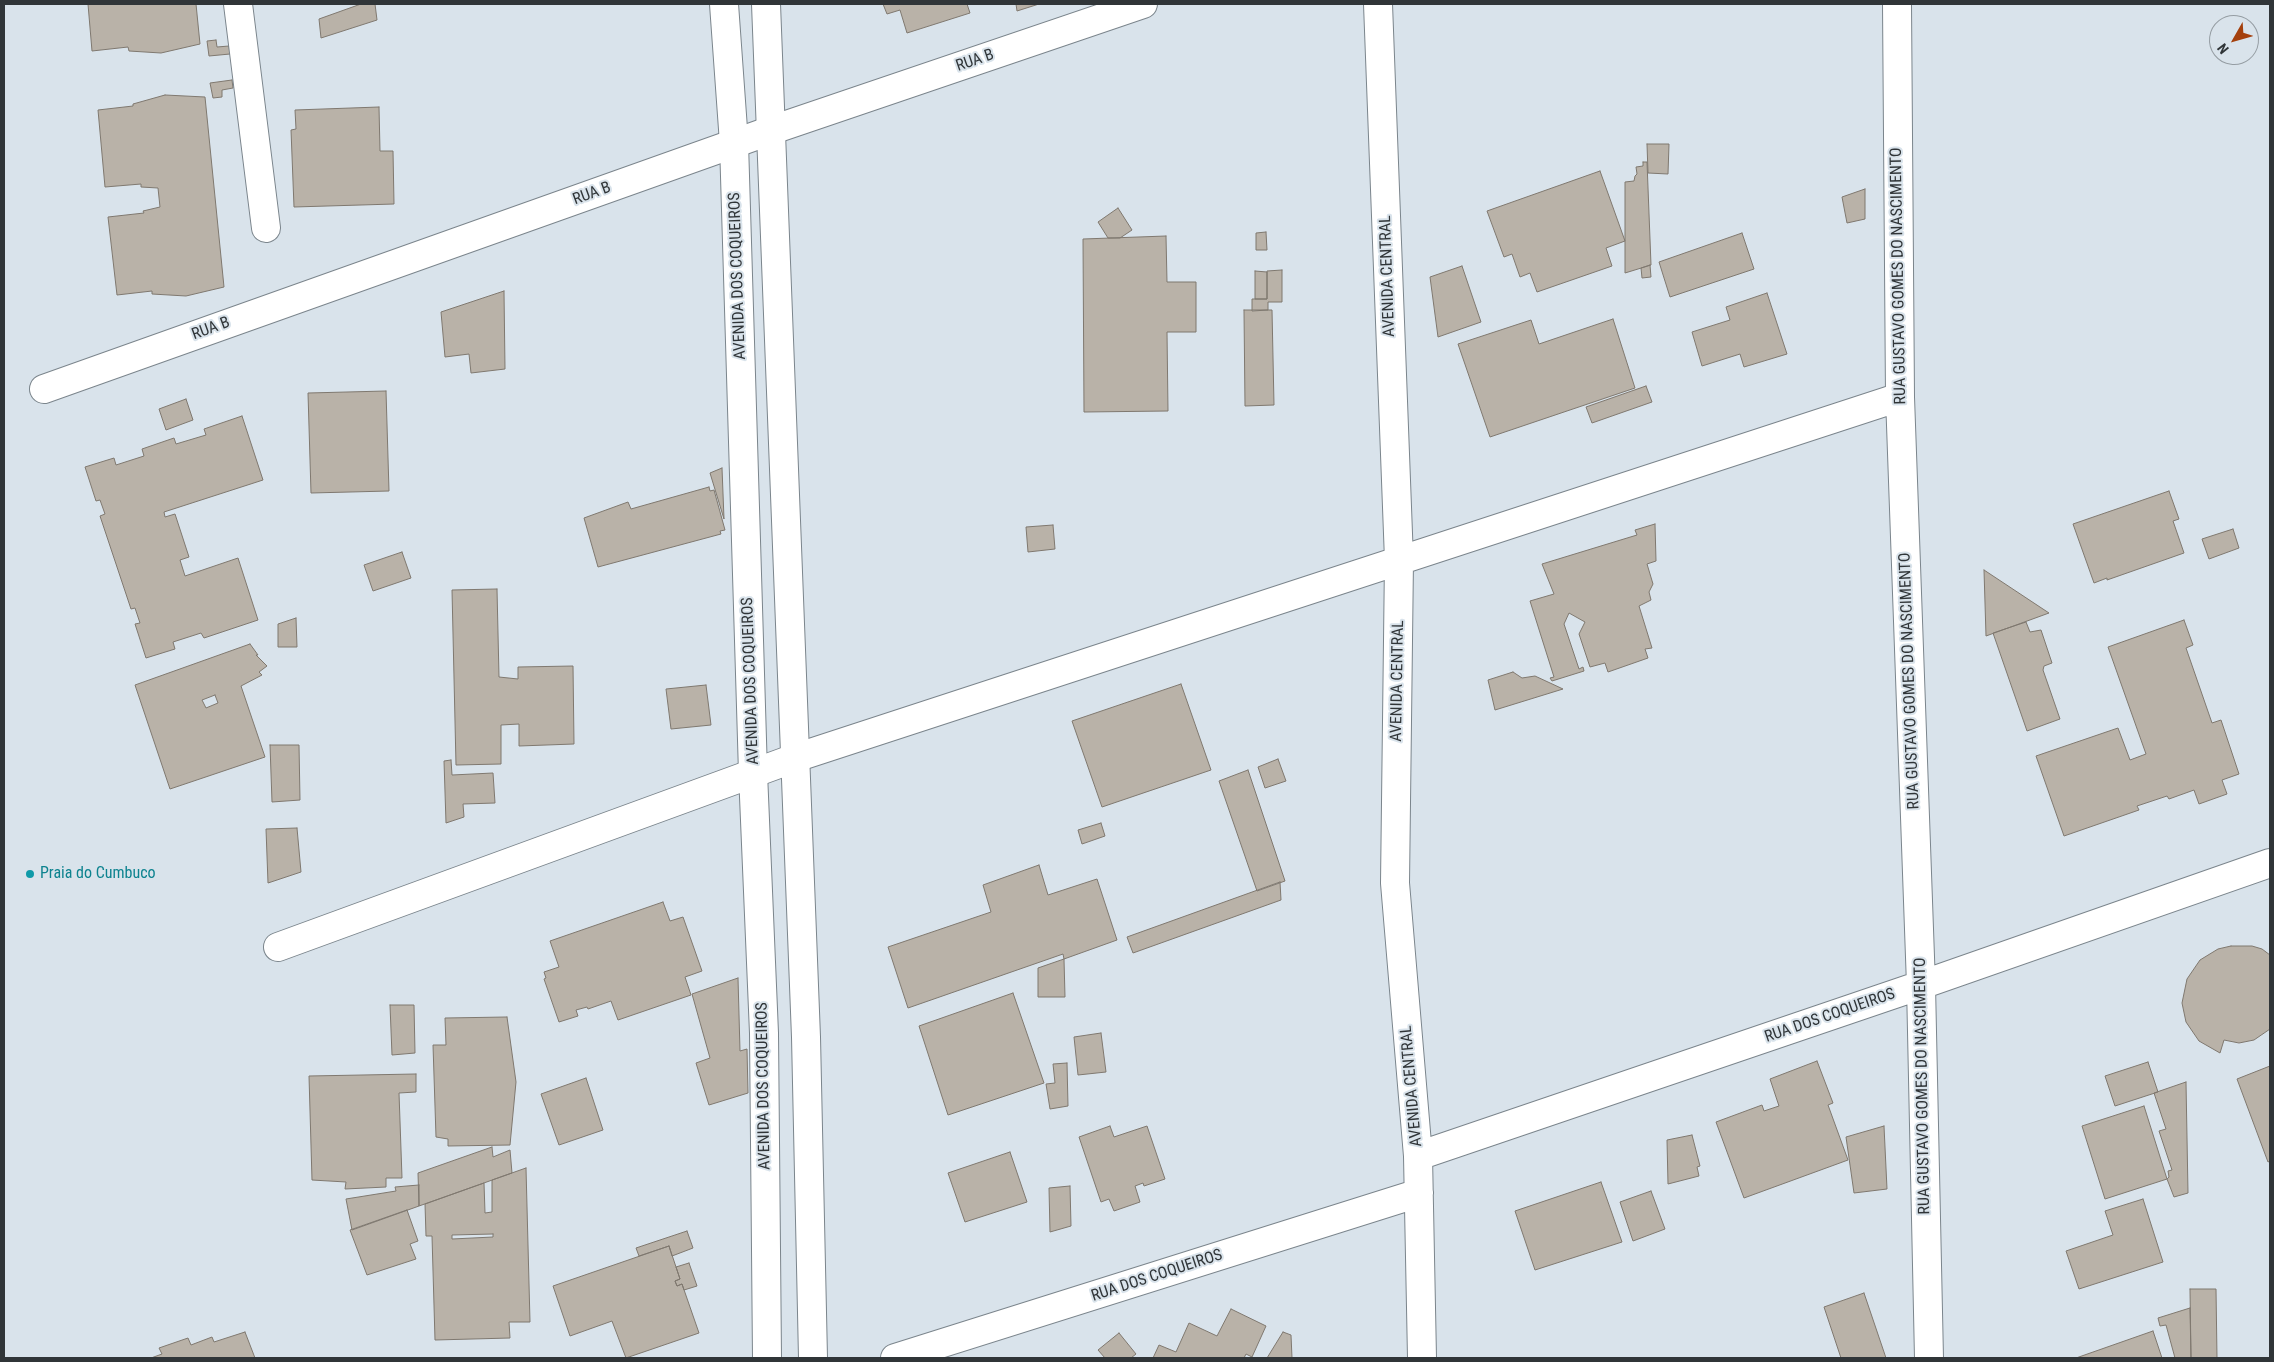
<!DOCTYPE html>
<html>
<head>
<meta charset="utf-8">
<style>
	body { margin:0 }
	#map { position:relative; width:2274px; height:1362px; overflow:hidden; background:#d9e3eb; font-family:"Roboto Condensed",sans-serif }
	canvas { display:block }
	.frame { position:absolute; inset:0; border:5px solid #303538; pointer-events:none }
	.north { position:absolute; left:2209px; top:15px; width:50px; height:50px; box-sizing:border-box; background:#d9e3eb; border:1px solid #959da3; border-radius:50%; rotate:232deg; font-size:14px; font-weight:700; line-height:20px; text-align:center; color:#303538 }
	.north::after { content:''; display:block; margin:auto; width:18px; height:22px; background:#a4400d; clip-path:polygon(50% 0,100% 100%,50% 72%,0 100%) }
</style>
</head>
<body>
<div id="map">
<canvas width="2274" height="1362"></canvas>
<div class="frame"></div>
<div class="north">N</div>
</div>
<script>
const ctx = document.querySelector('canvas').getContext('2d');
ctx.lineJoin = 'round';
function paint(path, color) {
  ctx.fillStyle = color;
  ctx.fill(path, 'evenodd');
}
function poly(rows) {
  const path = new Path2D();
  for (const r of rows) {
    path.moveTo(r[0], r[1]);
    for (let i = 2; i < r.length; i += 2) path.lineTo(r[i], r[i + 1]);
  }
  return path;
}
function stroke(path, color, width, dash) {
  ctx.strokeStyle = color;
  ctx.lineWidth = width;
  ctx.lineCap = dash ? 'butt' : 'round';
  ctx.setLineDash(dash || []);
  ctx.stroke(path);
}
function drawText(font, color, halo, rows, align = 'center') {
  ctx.font = font + ' "Roboto Condensed",sans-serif';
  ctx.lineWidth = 4;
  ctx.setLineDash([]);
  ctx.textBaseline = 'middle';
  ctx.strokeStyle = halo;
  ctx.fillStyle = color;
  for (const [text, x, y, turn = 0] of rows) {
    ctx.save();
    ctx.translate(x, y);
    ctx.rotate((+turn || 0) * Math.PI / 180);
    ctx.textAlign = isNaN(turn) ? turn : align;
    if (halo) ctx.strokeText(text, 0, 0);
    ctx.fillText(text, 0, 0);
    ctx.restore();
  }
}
const building = poly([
	[88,4,196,4,200,44,161,53,129,51,128,47,92,51,88,4],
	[361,4,375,4,377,20,321,38,319,19,361,4],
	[883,4,967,4,970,13,907,33,900,10,887,14,883,4],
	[1016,4,1039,4,1017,11,1016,4],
	[216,40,217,47,229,46,230,54,209,56,207,41,216,40],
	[232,80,233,88,222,90,222,97,213,98,210,83,232,80],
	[165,95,205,97,224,287,186,296,152,294,152,291,117,295,108,217,144,213,143,211,160,207,158,188,141,187,141,184,105,187,98,110,133,106,133,104,165,95],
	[379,107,380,151,393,151,394,204,294,207,291,130,296,129,295,110,379,107],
	[1647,144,1669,144,1668,174,1648,173,1647,144],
	[1643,162,1647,162,1651,265,1625,273,1625,182,1634,181,1635,176,1637,174,1636,167,1643,166,1643,162],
	[1600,171,1625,241,1606,248,1612,266,1537,292,1530,273,1520,277,1512,254,1504,257,1487,211,1600,171],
	[1865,189,1865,219,1847,223,1842,197,1865,189],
	[1118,208,1132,230,1120,238,1108,238,1098,222,1118,208],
	[1266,232,1267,250,1256,250,1256,233,1266,232],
	[1742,233,1754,269,1670,297,1659,262,1742,233],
	[1166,236,1167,282,1196,282,1196,332,1167,332,1168,411,1084,412,1083,239,1166,236],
	[1650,265,1651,277,1642,278,1641,268,1650,265],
	[1462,266,1481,322,1438,337,1430,277,1462,266],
	[1282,270,1282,302,1268,302,1268,310,1252,311,1252,299,1267,299,1267,271,1282,270],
	[1255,271,1267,272,1267,299,1255,299,1255,271],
	[504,291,505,369,471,373,469,354,445,357,441,312,504,291],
	[1767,293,1787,354,1744,367,1740,354,1702,366,1692,332,1730,320,1726,307,1767,293],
	[1244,310,1272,310,1274,405,1245,406,1244,310],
	[1613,319,1635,388,1490,437,1458,344,1531,320,1539,344,1613,319],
	[1646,386,1652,402,1592,423,1586,407,1646,386],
	[386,391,389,491,311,493,308,393,386,391],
	[186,399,193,420,166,430,159,409,186,399],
	[242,416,263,480,164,512,165,517,175,514,189,557,180,560,185,576,238,558,258,620,204,638,201,633,173,642,175,649,146,658,135,624,140,623,135,608,131,609,100,516,105,514,100,500,96,501,85,467,114,458,116,465,144,456,142,449,174,438,176,444,206,435,204,429,242,416],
	[722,468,724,519,710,473,722,468],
	[709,487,710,491,714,490,725,530,720,531,721,534,598,567,584,518,628,502,631,509,709,487],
	[2169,491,2179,519,2173,521,2184,553,2107,580,2107,578,2094,583,2073,524,2169,491],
	[1655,524,1656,561,1647,564,1653,584,1649,592,1651,600,1639,606,1652,648,1645,649,1648,658,1608,672,1605,663,1590,667,1579,634,1585,622,1569,613,1564,624,1579,669,1583,667,1584,671,1552,681,1550,678,1554,677,1530,601,1554,594,1542,564,1637,535,1635,530,1655,524],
	[1053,525,1055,549,1028,552,1026,527,1053,525],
	[2233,529,2239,548,2209,559,2202,539,2233,529],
	[402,552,411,578,373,591,364,565,402,552],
	[1984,570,2049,613,1986,636,1984,570],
	[497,589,499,677,518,679,518,667,573,666,574,744,519,746,519,724,501,725,501,764,456,765,452,590,497,589],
	[296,618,297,647,278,647,278,624,296,618],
	[2184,620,2193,645,2186,648,2212,723,2221,720,2239,774,2222,780,2227,794,2199,804,2194,790,2169,799,2167,796,2137,806,2139,810,2064,836,2036,756,2118,728,2130,760,2146,754,2108,647,2184,620],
	[2026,622,2030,632,2041,630,2052,663,2044,666,2043,670,2060,719,2027,731,1993,633,2026,622],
	[250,644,258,655,256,655,267,666,259,672,262,675,241,686,265,757,170,789,135,685,250,644],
	[215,695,218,703,206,708,202,700,215,695],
	[1513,672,1522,678,1535,676,1563,689,1495,710,1488,680,1513,672],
	[1181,684,1211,770,1102,807,1072,721,1181,684],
	[706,685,711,725,671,729,666,689,706,685],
	[270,745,299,745,300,800,272,802,270,745],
	[1278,759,1286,781,1265,788,1258,767,1278,759],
	[451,760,452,775,493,773,495,803,463,804,464,817,446,823,444,761,451,760],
	[1248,770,1285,881,1257,891,1219,781,1248,770],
	[1101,823,1105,836,1082,844,1078,830,1101,823],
	[297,828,301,872,268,883,266,829,297,828],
	[1039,865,1048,895,1097,879,1117,940,1064,959,1063,954,908,1008,888,947,991,912,983,885,1039,865],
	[1280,882,1281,900,1133,953,1127,937,1280,882],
	[663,902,670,921,683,917,702,971,685,977,691,995,618,1020,611,1001,588,1009,587,1007,576,1010,578,1016,559,1022,544,979,546,978,544,972,559,967,550,941,663,902],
	[2231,946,2252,946,2262,949,2270,955,2270,1029,2254,1040,2239,1043,2224,1040,2220,1053,2199,1041,2186,1022,2182,1003,2187,979,2200,960,2218,949,2231,946],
	[1064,959,1065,997,1038,997,1038,968,1064,959],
	[738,978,740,1051,747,1049,748,1093,709,1105,696,1063,710,1058,692,994,738,978],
	[1013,993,1044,1083,948,1115,919,1026,1013,993],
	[390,1005,414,1005,415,1053,392,1055,390,1005],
	[507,1017,516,1082,510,1145,448,1146,448,1139,436,1137,433,1045,446,1045,445,1018,507,1017],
	[1101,1033,1106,1072,1078,1075,1074,1037,1101,1033],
	[1817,1061,1833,1103,1828,1105,1848,1160,1744,1198,1716,1122,1762,1105,1764,1111,1779,1106,1770,1079,1817,1061],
	[2148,1062,2158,1092,2115,1106,2105,1076,2148,1062],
	[1067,1063,1068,1106,1050,1109,1046,1084,1055,1083,1053,1064,1067,1063],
	[2270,1066,2270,1161,2268,1162,2237,1079,2270,1066],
	[416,1074,416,1092,399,1093,402,1178,386,1178,386,1187,345,1189,346,1182,312,1180,309,1076,416,1074],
	[586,1078,603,1130,559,1145,541,1094,586,1078],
	[2186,1082,2188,1193,2174,1197,2167,1179,2169,1177,2168,1171,2172,1170,2159,1131,2166,1129,2154,1093,2186,1082],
	[2144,1106,2167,1179,2105,1199,2082,1126,2144,1106],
	[1110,1126,1114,1137,1147,1126,1165,1179,1144,1186,1143,1183,1135,1186,1140,1202,1114,1211,1109,1199,1101,1202,1079,1137,1110,1126],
	[1884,1126,1887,1189,1854,1193,1846,1137,1884,1126],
	[1692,1135,1700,1166,1697,1167,1699,1176,1668,1184,1667,1140,1692,1135],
	[492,1147,493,1157,510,1150,512,1173,419,1206,418,1173,492,1147],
	[1010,1152,1027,1202,965,1222,948,1173,1010,1152],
	[526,1168,530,1322,509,1322,510,1338,435,1340,432,1236,426,1236,425,1204,484,1183,485,1213,492,1212,492,1180,526,1168],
	[493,1234,493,1237,452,1239,452,1235,493,1234],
	[1601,1182,1622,1242,1535,1270,1515,1211,1601,1182],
	[419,1185,419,1206,352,1230,346,1199,396,1191,395,1187,419,1185],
	[1070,1186,1071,1226,1050,1232,1049,1188,1070,1186],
	[1651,1191,1665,1229,1633,1241,1620,1202,1651,1191],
	[2143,1199,2163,1262,2079,1289,2066,1251,2113,1235,2105,1211,2143,1199],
	[407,1210,418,1241,410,1244,416,1259,367,1275,350,1230,407,1210],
	[687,1231,693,1248,672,1256,669,1246,639,1256,636,1248,687,1231],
	[669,1246,680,1279,675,1281,677,1286,682,1284,699,1333,626,1358,612,1321,570,1336,553,1286,669,1246],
	[689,1263,697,1286,684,1290,682,1284,677,1286,675,1281,680,1279,676,1267,689,1263],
	[2190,1289,2216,1289,2217,1358,2191,1358,2190,1289],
	[1864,1293,1886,1358,1841,1358,1824,1307,1864,1293],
	[2190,1308,2191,1358,2175,1358,2166,1325,2160,1326,2158,1318,2190,1308],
	[1231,1309,1266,1326,1252,1357,1246,1354,1244,1358,1153,1358,1159,1345,1176,1352,1189,1323,1217,1336,1231,1309],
	[2153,1331,2162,1358,2076,1358,2153,1331],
	[245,1332,255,1358,151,1358,162,1354,159,1348,188,1338,191,1345,212,1337,214,1342,245,1332],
	[1283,1332,1291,1335,1292,1358,1267,1358,1283,1332],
	[1119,1333,1136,1354,1131,1358,1105,1358,1098,1350,1119,1333]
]);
const minor = poly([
	[238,4,266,228],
	[1378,4,1399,560,1395,883,1418,1156,1422,1358],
	[1897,4,1900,397,1921,985,1929,1358],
	[44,389,772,130,1143,4],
	[278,947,795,758,1900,397],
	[1418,1156,1921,985,2270,863],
	[895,1358,1419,1193]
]);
const major = poly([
	[724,4,734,143,753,773,764,1033,767,1358],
	[766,4,806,1037,813,1358]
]);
const markers = [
	[30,874,5,"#0f9aa8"]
];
const streetNames = [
	["RUA B",975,61,-19],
	["RUA B",592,194,-20],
	["AVENIDA DOS COQUEIROS",738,276,-92],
	["AVENIDA CENTRAL",1388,276,-92],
	["RUA GUSTAVO GOMES DO NASCIMENTO",1899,276,-91],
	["RUA B",211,329,-20],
	["AVENIDA DOS COQUEIROS",751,681,-92],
	["AVENIDA CENTRAL",1398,681,-89],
	["RUA GUSTAVO GOMES DO NASCIMENTO",1910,681,-92],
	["RUA DOS COQUEIROS",1830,1016,-19],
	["AVENIDA DOS COQUEIROS",764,1086,-91],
	["AVENIDA CENTRAL",1412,1086,-95],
	["RUA GUSTAVO GOMES DO NASCIMENTO",1923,1086,-91],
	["RUA DOS COQUEIROS",1157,1276,-18]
];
const cultureNames = [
	["Praia do Cumbuco",40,874]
];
paint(building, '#b9b2a8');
stroke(building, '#7f786f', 1);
stroke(minor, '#7b858c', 30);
stroke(major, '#7b858c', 30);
stroke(minor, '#fff', 28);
stroke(major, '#fff', 28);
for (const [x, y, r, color] of markers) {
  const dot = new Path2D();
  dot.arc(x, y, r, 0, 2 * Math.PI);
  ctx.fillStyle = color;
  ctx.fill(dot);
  stroke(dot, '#d9e3eb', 2);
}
drawText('16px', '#303538', '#d9e3eb', streetNames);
drawText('16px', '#0d838f', '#d9e3eb', cultureNames, 'left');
</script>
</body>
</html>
